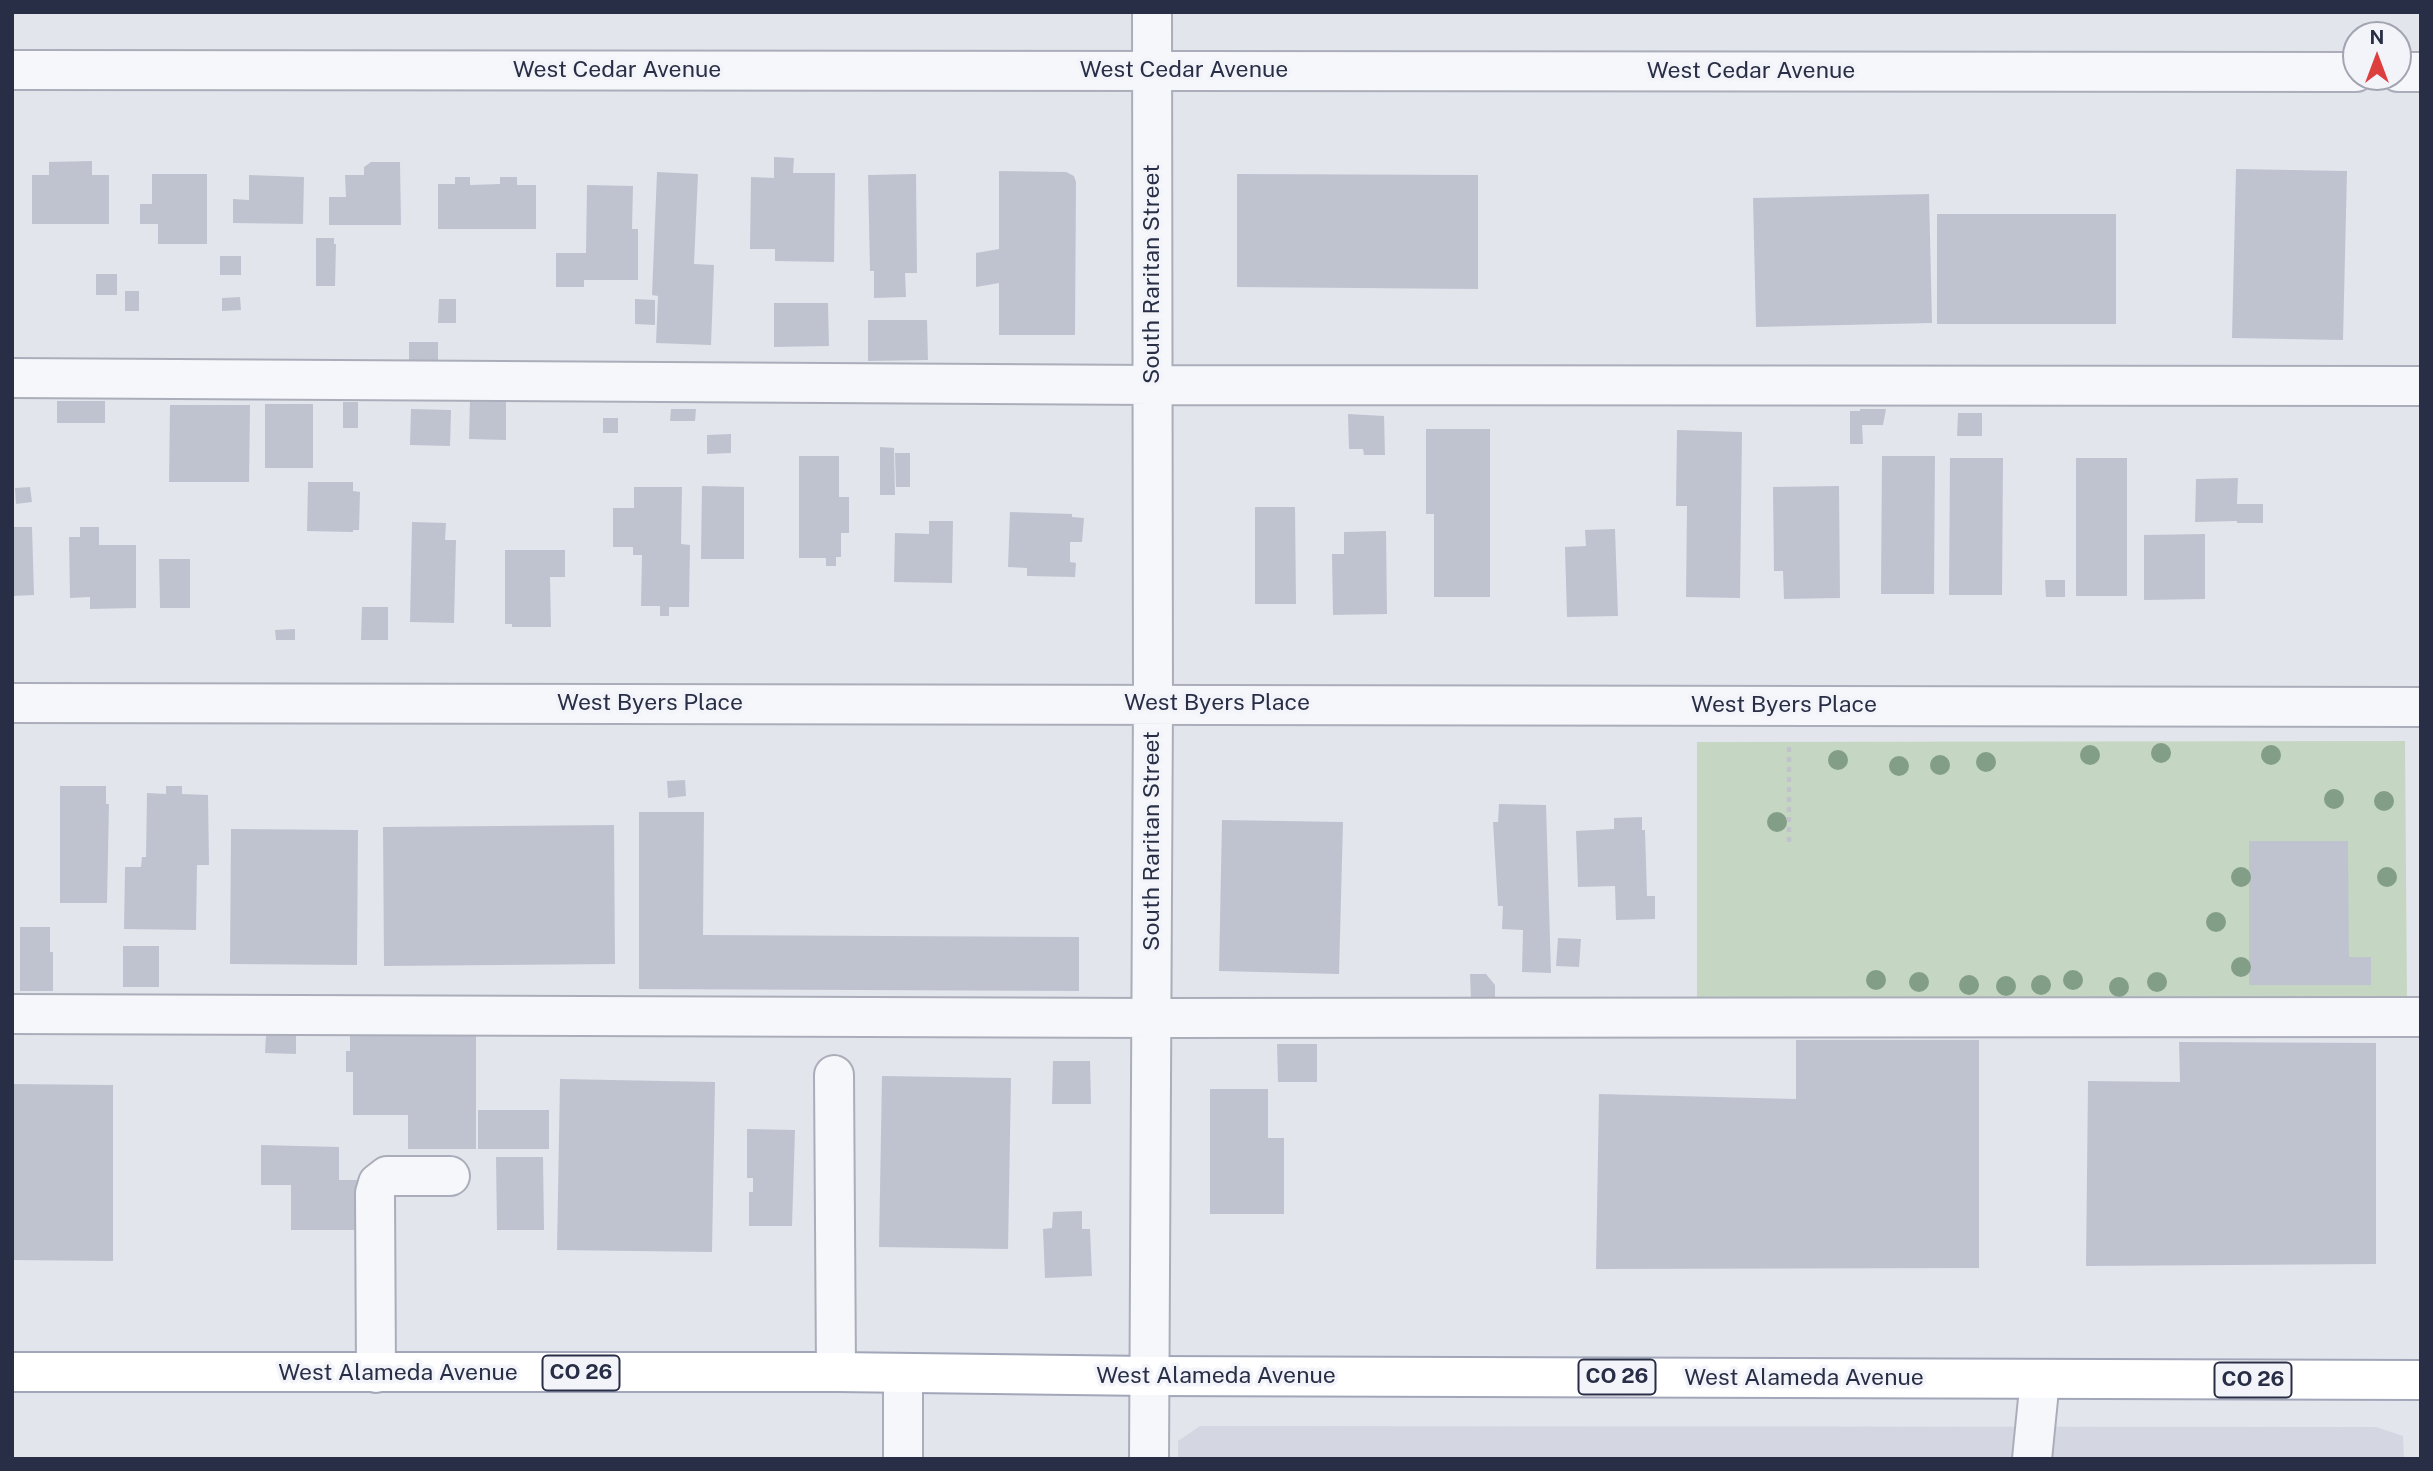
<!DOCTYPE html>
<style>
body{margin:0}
#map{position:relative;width:2433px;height:1471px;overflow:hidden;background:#e3e5ec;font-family:"Public Sans",sans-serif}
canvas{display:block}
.frame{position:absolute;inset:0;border:14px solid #282e46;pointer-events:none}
.north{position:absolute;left:2342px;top:21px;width:70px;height:70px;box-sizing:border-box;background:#f3f4f9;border:2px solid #a2a5b1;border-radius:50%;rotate:0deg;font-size:19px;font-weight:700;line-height:28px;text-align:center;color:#282e46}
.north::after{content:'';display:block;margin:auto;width:24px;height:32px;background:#dc3f3d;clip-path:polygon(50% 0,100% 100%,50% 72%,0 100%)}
</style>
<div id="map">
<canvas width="2433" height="1471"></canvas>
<div class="frame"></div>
<div class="north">N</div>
</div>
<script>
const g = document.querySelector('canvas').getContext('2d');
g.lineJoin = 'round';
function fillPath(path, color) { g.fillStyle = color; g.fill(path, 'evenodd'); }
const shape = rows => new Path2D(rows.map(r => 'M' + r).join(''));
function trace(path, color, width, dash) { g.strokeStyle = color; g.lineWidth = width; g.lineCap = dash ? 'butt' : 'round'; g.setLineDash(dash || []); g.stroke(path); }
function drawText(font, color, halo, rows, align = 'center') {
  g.font = font + ' "Public Sans",sans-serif'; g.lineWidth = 7; g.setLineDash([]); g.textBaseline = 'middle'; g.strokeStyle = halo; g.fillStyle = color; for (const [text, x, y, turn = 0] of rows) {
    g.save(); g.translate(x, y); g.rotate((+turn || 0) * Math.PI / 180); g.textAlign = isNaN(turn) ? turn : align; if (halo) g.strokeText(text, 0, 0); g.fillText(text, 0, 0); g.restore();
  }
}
fillPath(shape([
 [1200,1426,2376,1427,2403,1436,2404,1459,1178,1459,1178,1441]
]), '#d4d7e1');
fillPath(shape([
 [2405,741,2407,1002,1697,1001,1697,742]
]), '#c5d7c3');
fillPath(shape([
 [774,157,794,158,793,173,835,173,834,262,775,261,775,249,750,249,751,177,774,178],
 [92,161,92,175,109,175,109,224,32,224,32,175,49,175,49,162],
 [371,162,400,162,401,225,329,225,329,197,346,197,345,175,364,175,364,167],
 [2236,169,2347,171,2343,340,2232,338],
 [999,171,1066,172,1074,176,1076,182,1075,335,999,335,999,283,976,287,976,253,999,249],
 [657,172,698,174,694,264,714,265,711,345,656,343,658,296,652,295],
 [152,174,207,174,207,244,158,244,158,224,140,224,140,204,152,204],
 [916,174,917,273,905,273,906,297,874,298,874,271,870,271,868,175],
 [1237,174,1478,175,1478,289,1237,287],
 [249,175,304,177,303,224,233,223,233,199,249,200],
 [455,177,470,177,470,185,500,184,500,177,517,177,517,185,536,185,536,229,438,229,438,184,455,184],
 [587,185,633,186,632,229,638,229,638,280,584,280,584,287,556,287,556,253,586,253],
 [1929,194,1932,323,1756,327,1753,198],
 [1937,214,2116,214,2116,324,1937,324],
 [316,238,334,238,334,244,336,244,335,286,316,286],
 [220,256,241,256,241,275,220,275],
 [96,274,117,274,117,295,96,295],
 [125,291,139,291,139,311,125,311],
 [240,297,241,310,222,311,222,298],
 [439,299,456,299,456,323,438,323],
 [635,299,655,300,655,325,635,324],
 [774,303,828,303,829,346,774,347],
 [868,320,927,320,928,360,868,361],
 [409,342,438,342,438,364,409,365],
 [57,401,105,401,105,423,57,423],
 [470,401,506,402,506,440,469,439],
 [343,402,358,402,358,428,343,428],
 [265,404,313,404,313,468,265,468],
 [170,405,250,405,249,482,169,482],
 [411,409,451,410,450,446,410,445],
 [671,409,696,409,695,421,670,421],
 [1860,409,1886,409,1883,425,1862,425,1863,444,1850,444,1850,411,1860,411],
 [1958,413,1982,413,1982,436,1957,436],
 [1348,414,1384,416,1385,455,1364,455,1363,449,1349,449],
 [603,418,618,418,618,433,603,433],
 [1426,429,1490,429,1490,597,1434,597,1434,514,1426,514],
 [1677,430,1742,432,1740,598,1686,597,1687,506,1676,506],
 [731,434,731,453,707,454,707,435],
 [880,447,894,448,895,495,880,495],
 [895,453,910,453,910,487,896,487],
 [799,456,839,456,839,497,849,497,849,533,841,533,841,557,836,557,836,566,826,566,826,558,799,558],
 [1882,456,1935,456,1934,594,1881,594],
 [1950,458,2003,458,2002,595,1949,595],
 [2076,458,2127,458,2127,596,2076,596],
 [2238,478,2237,504,2263,504,2263,523,2237,523,2237,521,2195,522,2196,479],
 [308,482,353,482,353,491,360,492,359,530,353,530,353,532,307,531],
 [702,486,744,487,744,559,701,559],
 [1839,486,1840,598,1784,599,1783,571,1774,571,1773,487],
 [30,487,32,502,16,504,15,488],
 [634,487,682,487,681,544,690,545,689,607,669,607,669,616,660,616,660,606,641,606,642,555,633,555,633,547,613,547,613,508,634,508],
 [1255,507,1295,507,1296,604,1255,604],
 [1010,512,1072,514,1072,517,1084,518,1082,542,1070,542,1070,562,1076,563,1075,577,1027,576,1027,568,1008,567],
 [929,521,953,521,952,583,894,582,895,533,929,534],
 [412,522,446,523,445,540,456,540,454,623,410,622],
 [12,527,32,527,34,595,12,596],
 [80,527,99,527,99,545,136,545,136,608,90,609,90,597,70,598,69,537,80,537],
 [1615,529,1618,616,1567,617,1565,547,1586,546,1585,530],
 [1386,531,1387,614,1333,615,1332,554,1344,554,1344,532],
 [2205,534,2205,599,2144,600,2144,535],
 [505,550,565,550,565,577,550,577,551,627,512,627,512,624,505,624],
 [159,559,190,559,190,608,160,608],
 [2045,580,2065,580,2065,597,2046,597],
 [362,607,388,607,388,640,361,640],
 [295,629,295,640,276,640,275,630],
 [685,780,686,796,668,798,667,781],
 [60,786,106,786,106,804,109,804,107,903,60,903],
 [166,786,182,786,182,794,208,795,209,865,197,865,196,930,124,929,125,867,141,867,142,857,146,857,147,793,166,794],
 [1499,804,1546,805,1551,973,1522,972,1523,930,1502,929,1503,906,1498,906,1493,822,1498,822],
 [639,812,704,812,703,935,1079,937,1079,991,639,989],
 [1642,817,1642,830,1645,830,1647,896,1655,896,1655,919,1616,920,1615,886,1578,887,1576,831,1614,829,1614,818],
 [1222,820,1343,822,1339,974,1219,971],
 [614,825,615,964,384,966,383,827],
 [231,829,358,830,357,965,230,964],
 [2249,841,2348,841,2349,957,2371,957,2371,985,2249,985],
 [20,927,50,927,50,952,53,952,53,991,20,991],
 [1558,938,1581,939,1579,967,1556,966],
 [123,946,159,946,159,987,123,987],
 [1470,974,1486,974,1495,985,1495,999,1471,1000],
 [350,1033,476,1033,476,1149,408,1149,408,1115,353,1115,353,1072,346,1072,346,1051,350,1051],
 [266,1035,296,1036,296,1054,265,1053],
 [1796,1040,1979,1040,1979,1268,1596,1269,1599,1094,1796,1099],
 [2179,1042,2376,1043,2376,1264,2086,1266,2088,1081,2180,1082],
 [1277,1044,1317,1044,1317,1082,1278,1082],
 [1053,1061,1090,1061,1091,1104,1052,1104],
 [882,1076,1011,1078,1008,1249,879,1247],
 [560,1079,715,1082,712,1252,557,1250],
 [12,1084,113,1085,113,1261,12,1260],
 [1210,1089,1268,1089,1268,1138,1284,1138,1284,1214,1210,1214],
 [478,1110,549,1110,549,1149,478,1149],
 [747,1129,795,1130,792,1226,749,1226,749,1192,753,1192,753,1178,747,1178],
 [261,1145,339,1147,339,1180,369,1180,369,1230,291,1230,291,1185,261,1185],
 [496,1157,543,1157,544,1230,497,1230],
 [1082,1211,1082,1229,1090,1229,1092,1276,1045,1278,1043,1229,1052,1228,1053,1212]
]), '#bfc3d0');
const minor = shape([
 [12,70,2356,72],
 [2398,72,2421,72],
 [12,378,1152,385,2421,386],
 [12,703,2421,707],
 [12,1014,1151,1018,2421,1017],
 [834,1075,836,1372],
 [376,1373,375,1193,378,1183,387,1176,450,1176],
 [903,1373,903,1459],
 [1149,1459,1153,703,1152,12],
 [2032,1459,2040,1379]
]);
const major = shape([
 [12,1372,836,1372,1149,1376,2421,1380]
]);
trace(minor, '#abaeba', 42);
trace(major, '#a1a6b9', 42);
trace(shape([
 [1789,747,1789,843]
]), '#c0c3cb', 4.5, [5, 5]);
trace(minor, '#f6f7fa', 38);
trace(major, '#fff', 38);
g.fillStyle = '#839e87';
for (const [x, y] of [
 [2161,753],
 [2090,755],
 [2271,755],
 [1838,760],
 [1986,762],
 [1940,765],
 [1899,766],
 [2334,799],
 [2384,801],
 [1777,822],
 [2241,877],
 [2387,877],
 [2216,922],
 [2241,967],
 [1876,980],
 [2073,980],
 [1919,982],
 [2157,982],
 [1969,985],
 [2041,985],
 [2006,986],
 [2119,987]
]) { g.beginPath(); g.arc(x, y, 10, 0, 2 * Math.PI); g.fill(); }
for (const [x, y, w] of [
 [581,1373,77],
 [1617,1377,77],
 [2253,1380,77]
]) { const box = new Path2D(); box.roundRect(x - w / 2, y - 17.5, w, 35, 5); g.fillStyle = '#f3f4f9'; g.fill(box); trace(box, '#282e46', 2); }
drawText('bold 21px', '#282e46', null, [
 ["CO 26",581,1373],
 ["CO 26",1617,1377],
 ["CO 26",2253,1380]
]);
drawText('23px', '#282e46', '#f3f4f9', [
 ["West Cedar Avenue",617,70],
 ["West Cedar Avenue",1184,70],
 ["West Cedar Avenue",1751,71],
 ["South Raritan Street",1152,274,-90],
 ["West Byers Place",650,703],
 ["West Byers Place",1217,703],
 ["West Byers Place",1784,705],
 ["South Raritan Street",1152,841,-90],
 ["West Alameda Avenue",398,1373],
 ["West Alameda Avenue",1216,1376],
 ["West Alameda Avenue",1804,1378]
]);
</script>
